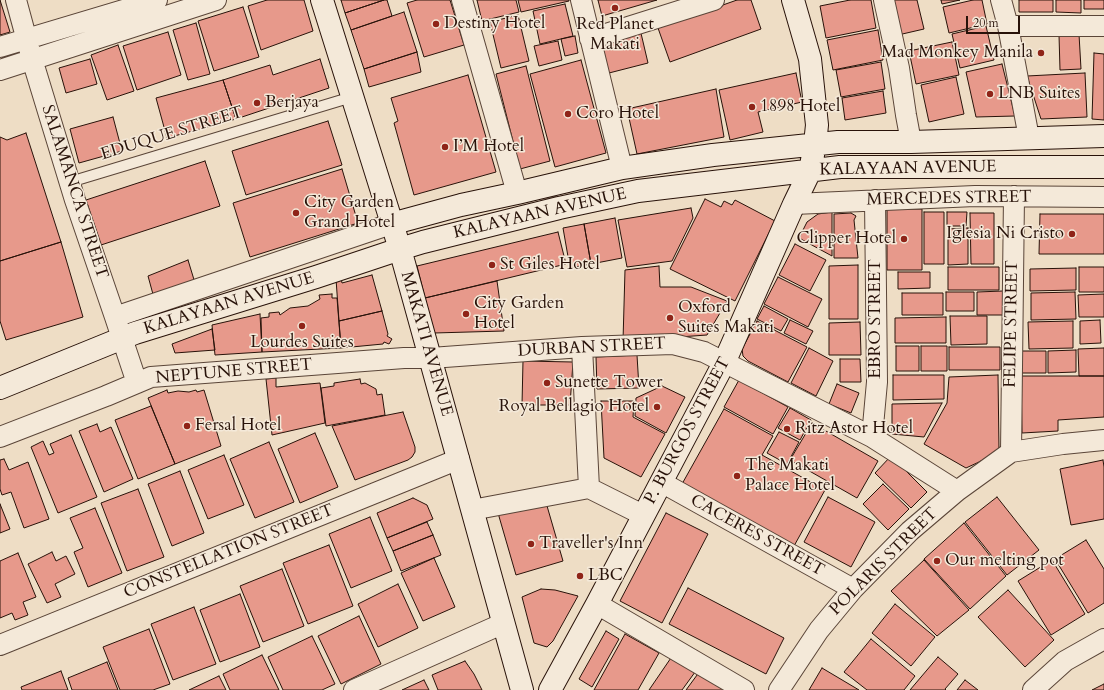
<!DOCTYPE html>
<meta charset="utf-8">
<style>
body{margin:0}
#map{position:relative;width:1104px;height:690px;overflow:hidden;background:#eeddc5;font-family:Cardo,serif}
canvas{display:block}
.scale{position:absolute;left:966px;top:16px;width:54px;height:18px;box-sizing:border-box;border:2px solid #281209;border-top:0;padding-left:5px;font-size:12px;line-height:14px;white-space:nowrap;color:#281209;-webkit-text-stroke:3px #f4e9d9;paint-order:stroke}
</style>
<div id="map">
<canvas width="1104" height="690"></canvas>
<div class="scale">20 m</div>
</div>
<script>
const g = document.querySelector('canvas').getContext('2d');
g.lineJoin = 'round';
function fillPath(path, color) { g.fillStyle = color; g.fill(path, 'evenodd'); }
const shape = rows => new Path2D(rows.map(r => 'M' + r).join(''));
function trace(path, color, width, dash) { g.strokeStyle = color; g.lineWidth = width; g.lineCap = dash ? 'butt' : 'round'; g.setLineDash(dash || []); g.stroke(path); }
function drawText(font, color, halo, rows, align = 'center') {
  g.font = font + ' Cardo,serif'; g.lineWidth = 3; g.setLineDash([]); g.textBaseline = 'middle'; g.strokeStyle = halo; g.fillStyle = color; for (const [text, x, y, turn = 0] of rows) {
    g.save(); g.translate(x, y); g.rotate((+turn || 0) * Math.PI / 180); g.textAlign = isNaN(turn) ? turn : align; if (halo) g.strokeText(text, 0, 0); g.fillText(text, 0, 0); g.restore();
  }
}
const building = shape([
 [0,0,10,32,0,35,0,0],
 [267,0,304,0,313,31,261,50,248,6,267,0],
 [341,0,384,0,345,13,341,0],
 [384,0,387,0,392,16,351,30,345,13,384,0],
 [417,0,450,0,464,45,424,57,407,3,417,0],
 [477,0,516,0,519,12,482,21,477,0],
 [518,0,569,0,569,1,521,12,518,0],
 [598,0,657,0,602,16,598,0],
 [737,0,751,0,761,29,670,62,658,28,737,0],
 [850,0,871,0,876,28,826,38,820,6,850,0],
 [890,0,917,0,924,29,898,35,890,0],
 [941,0,960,0,942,4,941,0],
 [973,0,982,0,987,24,949,33,943,7,973,0],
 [1019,0,1053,0,1053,12,1019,12,1019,0],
 [1056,0,1081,0,1081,13,1056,12,1056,0],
 [1084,0,1104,0,1104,9,1084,9,1084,0],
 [565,4,573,36,540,44,533,11,565,4],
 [243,7,259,57,214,71,198,21,243,7],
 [404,12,417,52,364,69,351,30,404,12],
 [518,15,529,61,501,68,490,22,518,15],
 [196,23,210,74,188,80,173,30,196,23],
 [986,26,994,60,960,68,952,34,986,26],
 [640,29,648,63,609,73,600,39,640,29],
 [878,30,883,60,833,70,827,40,878,30],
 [168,32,181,75,137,90,123,46,168,32],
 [1079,34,1081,69,1060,70,1059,35,1079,34],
 [575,36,578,53,565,56,561,39,575,36],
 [558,41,562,60,539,66,534,46,558,41],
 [952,42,959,75,916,84,909,51,952,42],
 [118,45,134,91,107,100,91,55,118,45],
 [417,52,421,72,369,87,364,69,417,52],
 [1094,53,1104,54,1104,120,1092,119,1094,53],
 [90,59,97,84,66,93,59,68,90,59],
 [320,59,329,88,236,119,223,80,270,65,273,75,320,59],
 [581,60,606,153,555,167,530,74,581,60],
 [881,62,885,89,841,97,836,70,881,62],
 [1002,64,1015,116,976,117,966,72,1002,64],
 [526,66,550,161,520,169,496,74,526,66],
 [796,73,802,102,758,112,763,132,730,140,719,90,796,73],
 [1085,73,1087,117,1041,119,1027,76,1085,73],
 [468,75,496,172,414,195,394,123,398,121,391,98,468,75],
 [956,77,964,114,929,122,921,85,956,77],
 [223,80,236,119,167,138,156,98,223,80],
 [716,89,724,137,637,154,627,109,716,89],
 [883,91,886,113,845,120,842,98,883,91],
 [113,117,122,151,79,163,70,129,113,117],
 [328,121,342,165,246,195,232,151,328,121],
 [26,133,61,242,0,261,0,137,7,140,26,133],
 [205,161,220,206,101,245,86,200,205,161],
 [342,169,358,223,250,257,233,203,342,169],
 [705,199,721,207,724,201,732,205,735,200,775,221,735,301,670,269,705,199],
 [691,208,693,218,672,261,627,267,618,220,691,208],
 [887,209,922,209,922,270,887,270,887,209],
 [832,212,832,256,799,238,807,222,818,214,832,212],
 [924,212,944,212,944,264,924,264,924,212],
 [947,212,967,212,966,226,947,226,947,212],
 [851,213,856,216,854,220,858,258,834,258,834,214,851,213],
 [970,213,994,213,994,264,971,264,970,213],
 [1040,214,1104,214,1104,254,1039,254,1040,214],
 [615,218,622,258,591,264,584,224,615,218],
 [584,224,591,264,570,268,563,228,584,224],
 [968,228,968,264,948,265,948,229,968,228],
 [558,232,566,264,425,298,417,266,558,232],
 [61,242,83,317,6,340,0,321,0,261,61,242],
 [795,244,826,260,810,291,779,275,795,244],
 [188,260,195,283,154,298,148,276,188,260],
 [858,265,858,319,829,319,829,266,858,265],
 [659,266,660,287,691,287,727,301,707,335,623,341,625,270,659,266],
 [948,267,999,267,999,290,948,290,948,267],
 [1079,267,1104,267,1104,292,1079,292,1079,267],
 [1076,268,1076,290,1030,291,1030,269,1076,268],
 [898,272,930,272,930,288,898,289,898,272],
 [372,275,382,311,339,321,336,279,341,278,342,283,372,275],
 [778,277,822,299,808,327,764,304,778,277],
 [497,281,504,331,434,333,425,298,497,281],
 [1003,291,1003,315,977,315,977,292,1003,291],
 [946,292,974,292,974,311,946,311,946,292],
 [1075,292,1076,319,1031,320,1031,293,1075,292],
 [902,293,943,293,943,315,902,315,902,293],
 [332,294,332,298,337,298,341,348,262,352,261,318,269,317,269,313,279,312,280,315,290,308,308,306,320,299,319,295,332,294],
 [1104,294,1104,317,1079,317,1078,295,1104,294],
 [764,306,788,319,781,331,757,319,764,306],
 [382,311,388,334,387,336,392,339,389,344,384,342,383,344,341,348,339,321,382,311],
 [260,314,262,352,215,355,212,325,260,314],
 [950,316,987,316,987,344,951,345,950,316],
 [946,317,946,343,895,343,895,318,946,317],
 [790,320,813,331,806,344,784,333,790,320],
 [1100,320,1101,343,1080,344,1080,321,1100,320],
 [757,321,807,347,788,382,748,361,743,356,742,349,757,321],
 [1073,321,1073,348,1029,349,1028,322,1073,321],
 [860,322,861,355,829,355,829,323,860,322],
 [212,329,215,350,175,353,172,344,212,329],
 [896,346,919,346,919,371,896,371,896,346],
 [921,346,947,346,947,371,921,371,921,346],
 [949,347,1000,347,1000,370,949,370,949,347],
 [809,348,833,361,816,396,791,383,809,348],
 [1104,348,1104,376,1079,376,1078,349,1104,348],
 [1076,350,1076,372,1048,373,1048,351,1076,350],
 [1020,351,1046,351,1046,373,1021,373,1020,351],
 [637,355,639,388,597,389,596,357,637,355],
 [840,359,860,359,861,382,840,382,840,359],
 [523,361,573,362,570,405,522,405,523,361],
 [893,375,944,375,944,399,893,400,893,375],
 [998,375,999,450,979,462,966,468,924,444,947,403,949,377,998,375],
 [1021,376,1104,376,1104,417,1058,420,1058,431,1022,433,1021,376],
 [276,378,276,387,320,383,325,423,272,435,266,379,276,378],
 [360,379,361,384,365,383,376,389,377,395,382,394,385,415,326,426,321,388,334,386,334,383,360,379],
 [739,380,788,407,773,434,724,407,739,380],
 [837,384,859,393,851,413,829,404,837,384],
 [662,386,685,397,666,433,635,416,636,398,662,386],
 [167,390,168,393,178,391,189,392,196,390,197,392,204,390,221,446,175,464,148,398,167,390],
 [601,401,634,401,633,417,665,434,641,477,604,458,601,401],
 [942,403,924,437,892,434,892,404,942,403],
 [151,406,175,464,138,479,115,420,151,406],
 [790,408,811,420,800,440,778,428,790,408],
 [724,409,773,436,762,455,825,490,794,546,682,484,724,409],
 [403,412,415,447,415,452,412,457,408,460,355,480,332,426,403,412],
 [812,423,878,461,857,498,790,460,812,423],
 [97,424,100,432,111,427,133,479,104,492,79,431,97,424],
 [779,432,799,442,787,464,767,453,779,432],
 [315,433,338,487,300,503,278,449,315,433],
 [71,435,97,497,58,513,31,447,43,441,49,455,54,453,50,444,71,435],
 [269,442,294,502,255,518,230,459,269,442],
 [224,455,244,505,208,519,188,470,224,455],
 [891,456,927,492,911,508,875,473,891,456],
 [4,459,9,470,28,462,49,519,24,528,11,492,2,495,0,489,0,460,4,459],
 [1103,460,1104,467,1104,519,1071,525,1060,469,1103,460],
 [180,471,204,533,172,546,148,484,180,471],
 [883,484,909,509,888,530,863,504,883,484],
 [138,489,164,557,127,571,101,503,138,489],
 [828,497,875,522,851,567,804,542,828,497],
 [997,497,1039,550,1007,575,965,522,997,497],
 [413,498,427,505,433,519,387,538,377,513,413,498],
 [545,499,563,561,516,575,498,513,545,499],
 [0,504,10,529,0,533,0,504],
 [95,508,122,573,88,587,74,552,83,548,70,518,95,508],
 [666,513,708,534,662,623,620,601,666,513],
 [370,517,392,571,351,588,329,534,370,517],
 [427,522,433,535,393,551,387,538,427,522],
 [964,523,1006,576,970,609,924,559,964,523],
 [433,535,441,555,401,571,393,551,433,535],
 [1086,540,1104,569,1104,603,1088,613,1055,559,1086,540],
 [329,545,353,606,308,624,283,563,329,545],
 [52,552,56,561,66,556,75,574,55,584,61,597,47,603,28,564,52,552],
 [18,553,36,597,23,602,28,615,15,620,12,613,0,618,0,561,18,553],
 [434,558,455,607,423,621,401,573,434,558],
 [924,560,969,610,937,636,891,591,924,560],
 [1052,560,1085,614,1051,635,1018,581,1052,560],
 [282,569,304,626,263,642,240,586,282,569],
 [398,584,418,628,378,647,358,604,398,584],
 [688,588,784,638,766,674,669,624,688,588],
 [541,589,555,590,578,596,553,641,547,647,534,643,522,597,541,589],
 [1008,590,1054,640,1025,667,978,617,1008,590],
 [240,594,260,647,220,662,200,610,240,594],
 [895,604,935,637,911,666,872,633,895,604],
 [194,607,216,664,173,680,151,624,194,607],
 [359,616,381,664,341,684,318,636,359,616],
 [149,629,170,684,153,690,120,690,103,647,149,629],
 [606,631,619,639,592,687,579,679,606,631],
 [625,634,659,653,638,690,594,690,625,634],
 [312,636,335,684,322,690,283,690,268,657,312,636],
 [871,639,915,676,904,690,867,690,844,672,871,639],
 [675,652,698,668,682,690,649,690,675,652],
 [262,655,279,690,230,690,223,674,262,655],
 [938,657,958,674,945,689,946,690,910,690,938,657],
 [465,661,474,674,482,690,438,690,432,675,465,661],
 [107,662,118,690,72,690,68,678,107,662],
 [703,667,735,690,686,690,703,667],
 [822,668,859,690,809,690,822,668],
 [61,671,68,690,22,690,21,687,61,671],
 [219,676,226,690,189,690,219,676],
 [424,680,429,690,402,690,424,680],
 [965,680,978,690,957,690,965,680],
 [1104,684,1104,690,1092,690,1104,684]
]);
fillPath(building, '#e7998b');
trace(building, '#281209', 1);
const lane = shape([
 [70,182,352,97]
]);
const street = shape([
 [16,0,32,59,75,200,115,317,137,383],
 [462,0,517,193],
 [581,0,622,168],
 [884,0,899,68,906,115,911,142],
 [1001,0,1008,26,1029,138],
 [1008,26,1104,26],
 [590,39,714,0],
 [0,47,157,0],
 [0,70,216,0],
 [794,204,975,196,1104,197],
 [115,317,391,224],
 [582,347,589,488],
 [0,437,106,396,151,377,404,358,431,358,582,347,673,344,704,352,872,437,957,491],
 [872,437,877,382,875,200],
 [1011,452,1014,196],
 [661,482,853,589],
 [472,510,589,488,643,515],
 [597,604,744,690],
 [0,645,459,459],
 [354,690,504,623],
 [779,690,819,630,853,589,910,531,957,491,1011,452,1063,444,1104,440],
 [1033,690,1065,661,1104,639]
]);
const secondary = shape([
 [322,0,400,249,522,690],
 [391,224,461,205,517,193,622,168,713,155,838,142,911,142,1104,136],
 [0,388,135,333,316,277,400,249,423,242,559,208,638,191,840,167,1104,167],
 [550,690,597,604,724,363,794,204,810,171,815,144,817,125,810,59,793,0]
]);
trace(lane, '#5a4538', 12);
trace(street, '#5a4538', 22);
trace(secondary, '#281209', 24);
trace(lane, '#f4e9d9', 10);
trace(street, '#f4e9d9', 20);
trace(secondary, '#f4e9d9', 22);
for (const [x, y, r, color] of [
 [615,8,4,"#8f2418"],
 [436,24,4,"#8f2418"],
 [1041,53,4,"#8f2418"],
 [990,94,4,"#8f2418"],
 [257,103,4,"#8f2418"],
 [752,107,4,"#8f2418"],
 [568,114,4,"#8f2418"],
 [445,147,4,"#8f2418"],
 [296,213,4,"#8f2418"],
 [1072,234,4,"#8f2418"],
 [904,239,4,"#8f2418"],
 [492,265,4,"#8f2418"],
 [466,314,4,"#8f2418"],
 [670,318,4,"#8f2418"],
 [302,326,4,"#8f2418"],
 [547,383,4,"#8f2418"],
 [657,407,4,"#8f2418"],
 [187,426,4,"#8f2418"],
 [787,429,4,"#8f2418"],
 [737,476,4,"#8f2418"],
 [531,544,4,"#8f2418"],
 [937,561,4,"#8f2418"],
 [580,576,4,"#8f2418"]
]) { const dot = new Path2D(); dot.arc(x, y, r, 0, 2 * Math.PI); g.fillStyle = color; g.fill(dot); trace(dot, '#f4e9d9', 1.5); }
drawText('17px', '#281209', '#f4e9d9', [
 ["Destiny Hotel",444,24],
 ["Red Planet",615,25,"center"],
 ["Makati",615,45,"center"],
 ["Mad Monkey Manila",1033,53,"right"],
 ["LNB Suites",998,94],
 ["Berjaya",265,103],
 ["1898 Hotel",760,107],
 ["Coro Hotel",576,114],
 ["I’M Hotel",453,147],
 ["City Garden",304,203],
 ["Grand Hotel",304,223],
 ["Iglesia Ni Cristo",1064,234,"right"],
 ["Clipper Hotel",896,239,"right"],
 ["St Giles Hotel",500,265],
 ["City Garden",474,304],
 ["Hotel",474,324],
 ["Oxford",678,308],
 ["Suites Makati",678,328],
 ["Lourdes Suites",302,343,"center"],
 ["Sunette Tower",555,383],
 ["Royal Bellagio Hotel",649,407,"right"],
 ["Fersal Hotel",195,426],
 ["Ritz Astor Hotel",795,429],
 ["The Makati",745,466],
 ["Palace Hotel",745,486],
 ["Traveller's Inn",539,544],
 ["Our melting pot",945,561],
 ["LBC",588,576]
], 'left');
drawText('17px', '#281209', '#f4e9d9', [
 ["EDUQUE STREET",172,134,-17],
 ["KALAYAAN AVENUE",908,169,-1],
 ["SALAMANCA STREET",74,192,72],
 ["MERCEDES STREET",949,199,-1],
 ["KALAYAAN AVENUE",540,214,-13],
 ["KALAYAAN AVENUE",229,304,-17],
 ["EBRO STREET",876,319,-90],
 ["FELIPE STREET",1012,324,-89],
 ["MAKATI AVENUE",426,344,74],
 ["DURBAN STREET",592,348,-3],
 ["NEPTUNE STREET",234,372,-5],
 ["P. BURGOS STREET",688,431,-62],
 ["CACERES STREET",757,536,29],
 ["CONSTELLATION STREET",229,552,-22],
 ["POLARIS STREET",884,562,-45]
]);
</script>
